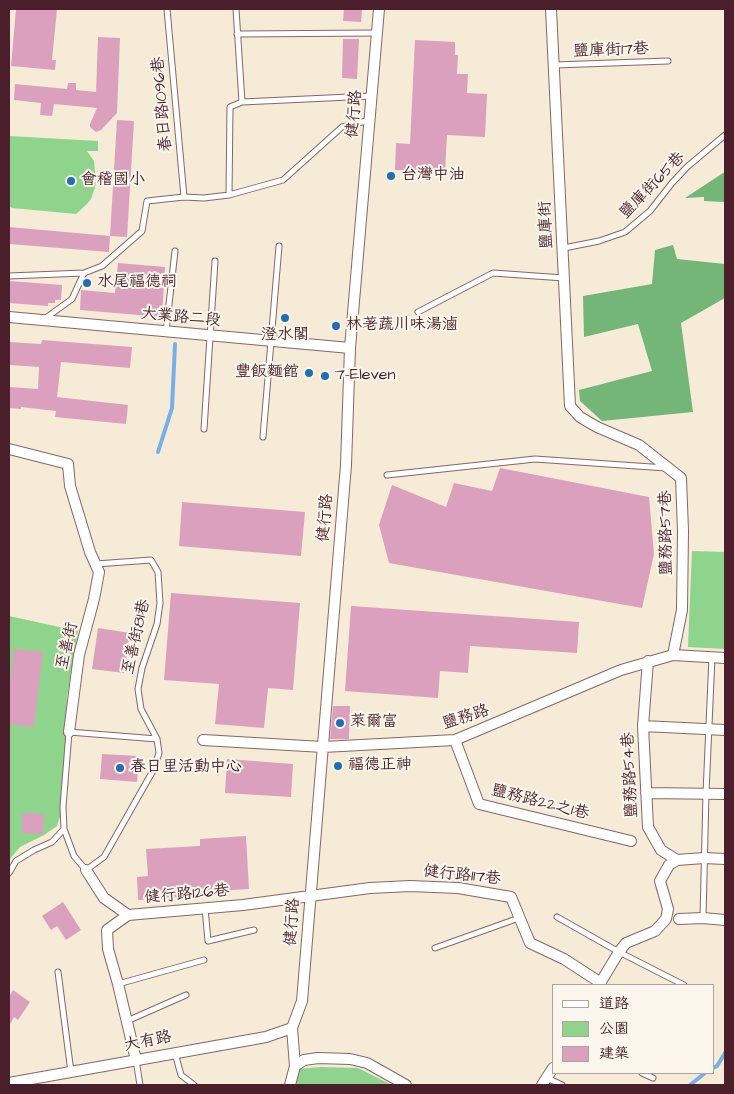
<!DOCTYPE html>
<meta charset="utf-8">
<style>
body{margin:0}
#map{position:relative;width:734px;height:1094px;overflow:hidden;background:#f6ebd6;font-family:"Architects Daughter","LXGW WenKai TC",sans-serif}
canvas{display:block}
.frame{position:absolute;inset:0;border:10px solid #4a1f2b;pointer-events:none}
.legend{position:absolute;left:552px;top:984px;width:162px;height:90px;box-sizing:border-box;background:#fbf7ec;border:1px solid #b4a19f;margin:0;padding:6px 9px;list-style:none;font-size:15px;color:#4a1f2b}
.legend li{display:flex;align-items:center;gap:10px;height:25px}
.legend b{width:25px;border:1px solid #b4a19f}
</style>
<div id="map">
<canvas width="734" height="1094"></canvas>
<div class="frame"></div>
<ul class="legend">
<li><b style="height:6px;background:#fff"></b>道路</li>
<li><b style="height:14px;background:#8fd48d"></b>公園</li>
<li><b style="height:14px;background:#dca0bf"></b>建築</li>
</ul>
</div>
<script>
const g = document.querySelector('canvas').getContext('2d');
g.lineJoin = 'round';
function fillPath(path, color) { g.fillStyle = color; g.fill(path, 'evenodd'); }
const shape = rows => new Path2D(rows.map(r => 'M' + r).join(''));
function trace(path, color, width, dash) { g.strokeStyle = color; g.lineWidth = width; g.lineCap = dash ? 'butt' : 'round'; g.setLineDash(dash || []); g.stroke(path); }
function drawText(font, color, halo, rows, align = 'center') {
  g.font = font + ' "Architects Daughter","LXGW WenKai TC",sans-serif'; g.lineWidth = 4; g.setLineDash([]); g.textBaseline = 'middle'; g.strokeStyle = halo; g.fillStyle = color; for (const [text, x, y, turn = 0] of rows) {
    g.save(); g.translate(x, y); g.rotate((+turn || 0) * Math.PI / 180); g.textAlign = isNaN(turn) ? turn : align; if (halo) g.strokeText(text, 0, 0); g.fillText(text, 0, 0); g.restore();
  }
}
fillPath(shape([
 [9,136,98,141,98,151,87,151,94,161,96,184,91,199,87,204,76,214,12,208,9,206],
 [692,551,725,552,725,649,688,647],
 [9,616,78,631,67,697,63,807,57,826,44,835,20,847,9,860],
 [320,1067,358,1068,392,1085,296,1085,299,1069]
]), '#8fd48d');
fillPath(shape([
 [723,173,725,173,725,202,704,201,704,197,685,198],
 [673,245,677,259,725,264,725,298,681,323,693,412,602,421,580,401,579,390,652,371,638,324,584,337,583,296,652,284,655,250]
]), '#73b678');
trace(shape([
 [158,452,172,408,175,344],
 [713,1068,717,1066,725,1053],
 [690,1085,705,1073]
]), '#78afe7', 4);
fillPath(shape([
 [16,9,57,9,52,60,56,60,55,70,11,66],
 [344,9,362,9,361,22,343,21],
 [98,37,120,38,117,113,101,130,96,132,90,127,90,124,97,108,54,104,52,116,40,115,41,103,14,100,15,84,67,89,68,83,76,83,76,90,96,92],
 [343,39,359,39,357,79,342,78],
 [415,40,455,42,455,55,458,55,457,74,468,74,467,93,487,94,485,137,447,135,445,172,395,170,396,143,410,144],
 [117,120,134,121,127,237,110,236],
 [9,227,110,236,109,252,9,244],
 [118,263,165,267,162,317,80,310,81,290,115,293],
 [9,281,62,285,61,300,55,300,55,303,48,303,48,306,9,303],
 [42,340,132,347,130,368,61,362,57,397,128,405,126,424,55,417,56,411,21,407,21,409,9,408,9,387,38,389,39,367,9,365,9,342,41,344],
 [500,468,649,497,654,554,642,608,389,563,379,525,392,485,446,507,454,483,492,491],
 [182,502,305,512,301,556,179,546],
 [171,593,300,603,293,690,268,688,264,728,215,724,219,684,164,680],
 [351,606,579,622,577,653,470,646,468,673,440,671,438,698,345,691],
 [98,628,130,633,124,673,92,669],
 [14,649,43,652,34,727,9,724,9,693],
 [333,706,350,706,349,739,330,739],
 [102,754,139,756,137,782,100,779],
 [227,759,293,764,291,797,225,793],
 [22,813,44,814,43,834,22,833],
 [246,836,249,889,196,892,196,896,138,900,137,877,148,876,146,849,200,846,200,839],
 [63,902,81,930,66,940,57,926,51,930,42,916],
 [13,990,30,1002,18,1020,14,1017,9,1026,9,997]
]), '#dca0bf');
const service = shape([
 [167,9,184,197],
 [237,34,377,33],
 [555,65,668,61],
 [242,102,371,96],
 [229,195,230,107,242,102,236,9],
 [564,248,599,241,625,232,650,211,672,183,687,167,725,135],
 [9,276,84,273],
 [418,312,493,273,564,278],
 [43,320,72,299,84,273,102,266,142,231,147,201,184,197,204,198,229,195,283,180,342,127,370,120],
 [166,331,175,251],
 [204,429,215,261],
 [263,437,279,246],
 [387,475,535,459,666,468],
 [64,829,74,856,86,870,104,857,154,769,159,753,157,739,141,709,138,689,142,668,157,624,160,603,158,572,151,560,96,564],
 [9,873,16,861,34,850,52,842,64,829,63,807,69,732,157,739],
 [205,908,208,941,254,930],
 [557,917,619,952,684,985],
 [703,918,706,793,712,657],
 [435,948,519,918],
 [58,972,71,1072],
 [118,984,204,960],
 [127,1021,186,995],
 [175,1053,181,1075,194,1085],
 [136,1060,140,1085],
 [642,1073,653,1078],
 [547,1078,562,1085]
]);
const minor = shape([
 [551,9,570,406,580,417,597,427,639,445,681,478,683,531,682,610,673,655],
 [9,317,350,348],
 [9,449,68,464,70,486,90,552,99,572,94,599,79,655,69,732],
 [643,726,725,730],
 [203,740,323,747,455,740,621,670,673,655,725,658],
 [455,740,479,804,631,841],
 [646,793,725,794],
 [677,860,704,858,725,859],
 [86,870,104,898,128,915,243,905,370,888,410,886,458,888,511,897,530,943,564,959,601,983],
 [128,915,107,930,108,949,118,984,136,1060],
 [679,919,703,918,725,920],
 [599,985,619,952,626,943,655,931,666,919,668,909,660,881,669,865,677,860,661,850,648,827,643,726,648,661],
 [295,1066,292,1028,302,1001,346,465,350,348,379,9],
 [9,1083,266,1037,292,1028],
 [290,1085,295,1066,304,1060,318,1058,350,1059,367,1063,406,1085],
 [542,1085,553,1068]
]);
trace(service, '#866667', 7);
trace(minor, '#866667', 12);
trace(service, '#fff', 5);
trace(minor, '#fff', 10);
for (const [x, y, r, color] of [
 [391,176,5,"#1f6fb2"],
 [71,181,5,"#1f6fb2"],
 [87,283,5,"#1f6fb2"],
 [285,318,5,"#1f6fb2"],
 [336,326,5,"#1f6fb2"],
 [309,373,5,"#1f6fb2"],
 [325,376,5,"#1f6fb2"],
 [340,723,5,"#1f6fb2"],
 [338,766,5,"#1f6fb2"],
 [120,768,5,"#1f6fb2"]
]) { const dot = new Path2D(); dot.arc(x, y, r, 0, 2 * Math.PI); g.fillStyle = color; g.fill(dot); trace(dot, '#fbf7ec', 2); }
drawText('16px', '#4a1f2b', '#fbf7ec', [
 ["鹽庫街17巷",611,51,-2],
 ["春日路1096巷",163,104,-95],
 ["健行路",355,114,-85],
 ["鹽庫街65巷",653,186,-46],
 ["鹽庫街",547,225,-93],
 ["大業路二段",181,318,5],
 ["健行路",326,518,-85],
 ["鹽務路57巷",667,533,-91],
 ["至善街81巷",137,637,-77],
 ["至善街",68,646,-77],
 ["鹽務路",466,718,-18],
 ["鹽務路54巷",631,775,-93],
 ["鹽務路22之1巷",540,803,14],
 ["健行路117巷",462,876,6],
 ["健行路126巷",187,895,-5],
 ["健行路",293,922,-86],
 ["大有路",148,1042,-11]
]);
drawText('16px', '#4a1f2b', '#fbf7ec', [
 ["台灣中油",401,176],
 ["會稽國小",81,181],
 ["水尾福德祠",97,283],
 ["林荖蔬川味湯滷",346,326],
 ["澄水閣",285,336,"center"],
 ["豐飯麵館",299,373,"right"],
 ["7-Eleven",335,376],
 ["萊爾富",350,723],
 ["福德正神",348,766],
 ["春日里活動中心",130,768]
], 'left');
</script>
